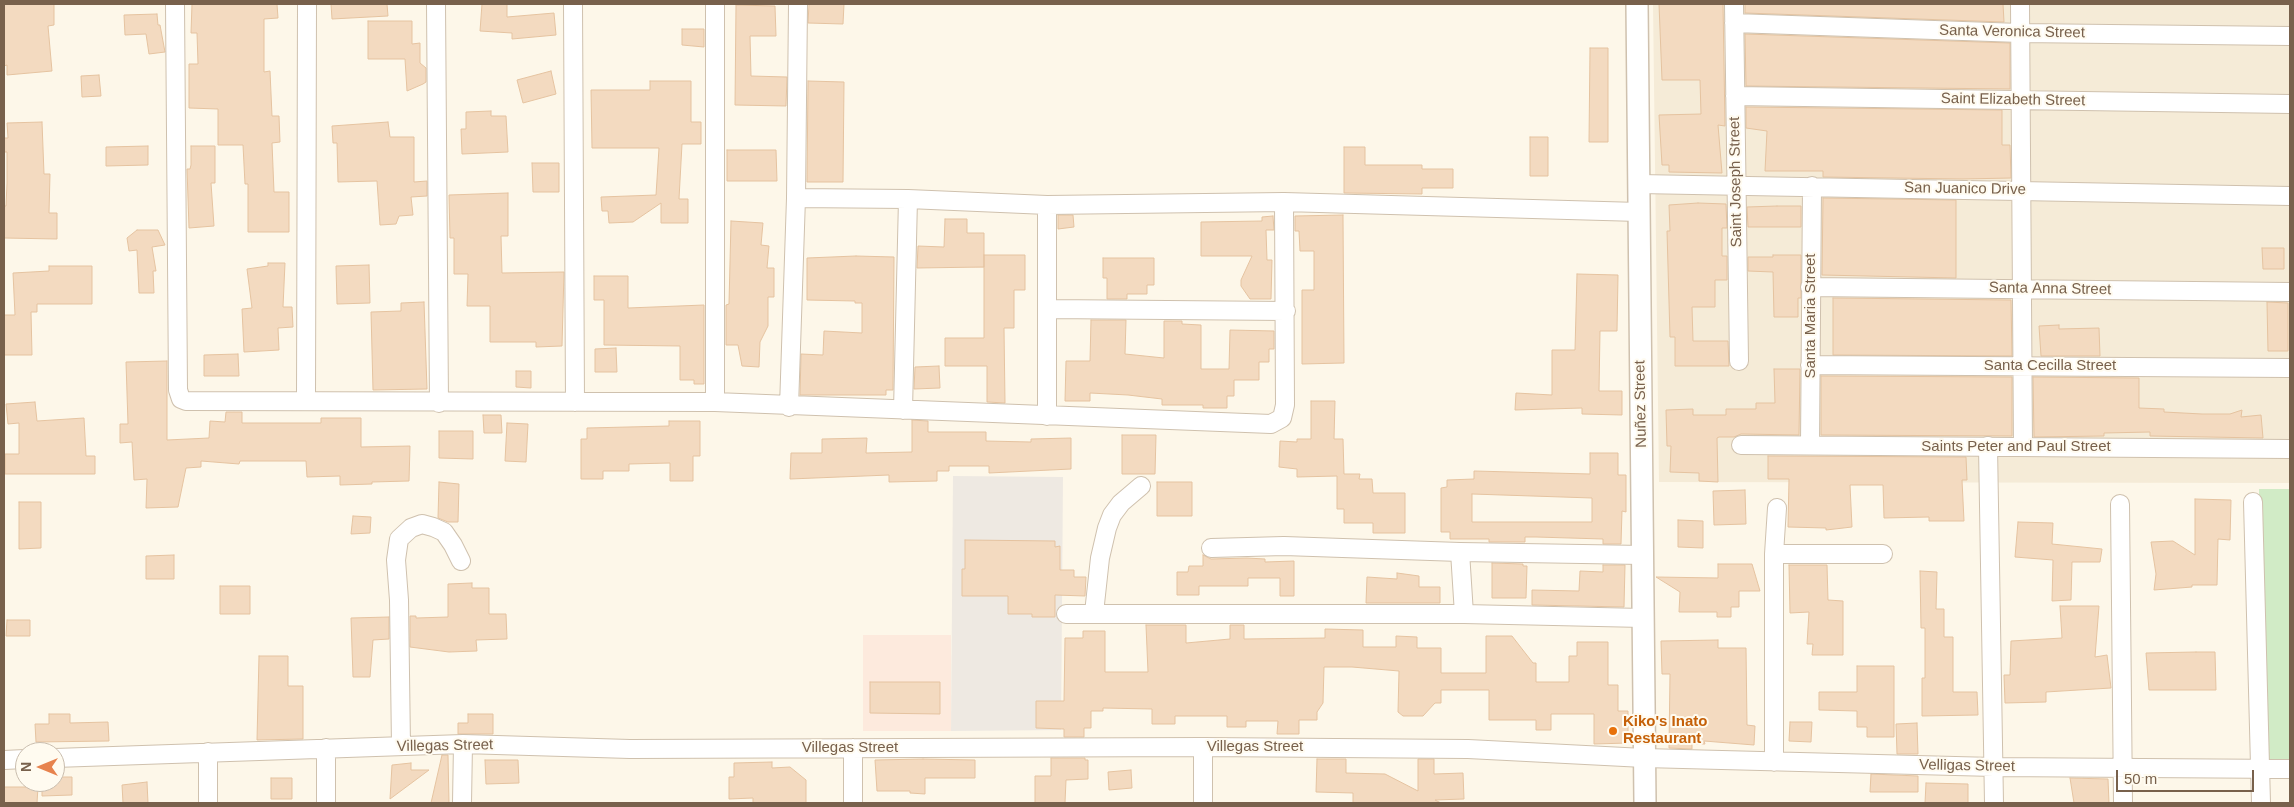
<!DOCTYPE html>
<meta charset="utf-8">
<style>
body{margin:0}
#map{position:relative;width:2294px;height:807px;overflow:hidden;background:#fdf7e9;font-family:Helvetica,sans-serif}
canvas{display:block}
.frame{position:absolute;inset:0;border:5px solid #78614c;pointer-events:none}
.north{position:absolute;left:15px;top:742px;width:50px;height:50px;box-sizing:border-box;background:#fffbf0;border:1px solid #c9bdae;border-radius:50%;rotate:270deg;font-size:14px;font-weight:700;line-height:20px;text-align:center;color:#78614c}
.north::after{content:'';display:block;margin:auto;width:18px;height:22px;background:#e7834e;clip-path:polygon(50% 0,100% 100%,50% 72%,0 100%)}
.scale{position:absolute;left:2116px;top:770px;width:138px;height:22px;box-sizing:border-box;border:2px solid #78614c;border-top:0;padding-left:6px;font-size:15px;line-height:18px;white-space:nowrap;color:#78614c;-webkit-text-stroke:4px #fffbf0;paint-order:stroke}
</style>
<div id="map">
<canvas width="2294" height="807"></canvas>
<div class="frame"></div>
<div class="north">N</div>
<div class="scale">50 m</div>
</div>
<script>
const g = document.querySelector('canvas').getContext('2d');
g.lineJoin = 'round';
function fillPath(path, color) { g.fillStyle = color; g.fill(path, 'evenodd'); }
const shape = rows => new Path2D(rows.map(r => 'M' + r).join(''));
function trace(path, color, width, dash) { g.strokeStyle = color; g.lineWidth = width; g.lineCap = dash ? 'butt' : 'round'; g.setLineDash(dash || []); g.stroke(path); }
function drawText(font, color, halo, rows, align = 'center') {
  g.font = font + ' Helvetica,sans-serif'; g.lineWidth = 4; g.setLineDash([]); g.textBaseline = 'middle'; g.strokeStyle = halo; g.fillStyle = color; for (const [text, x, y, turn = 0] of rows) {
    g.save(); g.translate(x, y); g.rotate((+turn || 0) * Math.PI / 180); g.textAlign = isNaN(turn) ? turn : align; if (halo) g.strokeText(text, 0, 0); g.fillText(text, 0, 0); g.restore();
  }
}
fillPath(shape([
 [1653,4,2290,4,2290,483,1659,482]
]), '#f5ebd7');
fillPath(shape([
 [863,635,951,635,951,731,863,731]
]), '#fdeadd');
fillPath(shape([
 [953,476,1063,477,1061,730,951,731]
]), '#eee9e2');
fillPath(shape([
 [2259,489,2290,489,2290,766,2260,766]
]), '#d1ebc6');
const building = shape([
 [4,4,54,4,54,25,48,26,52,71,7,75,7,65,4,66,4,4],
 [192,4,277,4,278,18,264,19,264,72,270,71,272,116,279,116,280,142,272,143,274,192,289,192,289,232,248,232,248,184,245,184,243,145,218,145,218,109,189,108,189,64,198,64,197,33,191,33,192,4],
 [331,4,387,4,388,16,332,19,331,4],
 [482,4,507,4,507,17,554,13,556,35,512,39,512,33,480,31,482,4],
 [809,4,844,4,843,24,808,23,809,4],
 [1659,4,1723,4,1725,126,1718,125,1722,173,1669,172,1669,165,1662,165,1659,115,1701,114,1700,80,1662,80,1659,4],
 [1745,4,2003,4,2004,22,1745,13,1745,4],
 [736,5,775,6,776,36,750,36,751,76,787,77,786,106,735,105,736,5],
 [157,14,158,25,160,25,165,52,149,54,146,34,125,35,124,15,157,14],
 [368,21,412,21,412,44,420,43,420,63,426,68,426,82,423,84,407,91,405,59,368,59,368,21],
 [682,29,704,29,704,47,682,45,682,29],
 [1745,34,2010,43,2010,89,1746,86,1745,34],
 [1590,48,1608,48,1608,142,1589,142,1590,48],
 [551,71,556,94,523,103,517,80,551,71],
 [99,75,101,96,82,97,81,76,99,75],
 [650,81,691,81,691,122,701,122,701,144,682,144,679,199,688,199,688,223,661,223,661,203,633,222,609,223,608,211,602,211,601,197,656,195,659,148,592,148,591,90,650,90,650,81],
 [808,81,844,82,843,182,807,182,808,81],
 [1746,107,2002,110,2002,145,2010,145,2011,178,1962,179,1823,177,1823,171,1765,171,1767,131,1746,128,1746,107],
 [491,111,491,116,506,116,508,152,462,154,461,129,466,129,466,112,491,111],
 [42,122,44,174,50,174,49,213,57,213,57,239,4,238,4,206,6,206,7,183,7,152,4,152,4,138,8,138,7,123,42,122],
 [388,122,390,137,414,137,414,182,427,181,427,196,411,197,413,215,399,216,396,224,380,225,377,181,338,182,337,143,333,143,332,126,388,122],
 [1530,137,1548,137,1548,176,1530,176,1530,137],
 [148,146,148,165,106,166,106,147,148,146],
 [191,146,215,146,215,183,211,183,214,226,189,228,187,169,190,169,191,165,191,146],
 [1344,147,1365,147,1365,165,1422,165,1422,169,1453,169,1453,188,1422,188,1422,194,1344,193,1344,147],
 [727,150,776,150,777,181,727,181,727,150],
 [532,163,559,163,559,192,533,192,532,163],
 [508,193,508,236,501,236,502,273,564,272,562,346,536,347,536,342,490,342,490,306,467,306,468,274,454,274,454,238,450,238,449,195,508,193],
 [1823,198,1956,200,1956,278,1822,275,1823,198],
 [1698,203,1726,204,1727,228,1722,228,1722,256,1727,256,1727,280,1715,280,1715,307,1692,307,1693,341,1728,341,1729,366,1675,366,1675,337,1670,337,1667,231,1670,231,1669,205,1698,203],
 [1777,206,1801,206,1801,227,1748,227,1747,207,1777,206],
 [1058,215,1073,215,1074,227,1058,229,1058,215],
 [1343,215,1344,363,1302,364,1302,290,1314,290,1314,251,1300,251,1299,231,1295,231,1295,216,1343,215],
 [1273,216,1274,230,1266,230,1267,260,1272,260,1271,299,1250,299,1241,286,1241,280,1252,256,1201,256,1201,222,1262,221,1262,217,1273,216],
 [945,219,967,219,967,233,984,233,984,267,917,268,918,246,944,247,945,219],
 [731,221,763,223,761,245,769,246,767,268,774,268,774,297,768,297,768,326,760,342,759,367,742,366,738,345,726,345,726,305,729,304,731,221],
 [137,230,158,230,165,245,152,247,156,271,153,271,154,293,139,293,137,250,129,251,127,238,137,230],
 [2262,248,2284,248,2284,269,2263,269,2262,248],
 [984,255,1025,255,1025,290,1014,290,1014,328,1004,328,1005,403,987,402,987,366,945,366,945,338,984,338,984,255],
 [1773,255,1801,255,1801,298,1798,298,1798,317,1774,317,1773,272,1748,271,1748,257,1773,257,1773,255],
 [856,256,894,257,893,390,886,390,886,395,800,395,801,354,823,355,824,331,862,333,862,303,855,303,855,301,807,300,807,258,856,256],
 [1103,258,1154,258,1154,285,1147,285,1147,294,1127,294,1127,299,1107,299,1107,278,1103,278,1103,258],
 [268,263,285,263,283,307,292,307,293,327,278,328,279,350,244,352,242,309,252,308,247,269,268,266,268,263],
 [369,265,370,303,337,304,336,266,369,265],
 [49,266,92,266,92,304,37,304,37,312,31,312,32,355,4,355,4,315,15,315,13,273,49,271,49,266],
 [1577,274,1618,275,1617,331,1600,331,1599,391,1622,391,1622,415,1582,414,1582,408,1515,410,1516,393,1552,395,1552,350,1575,350,1577,274],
 [594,276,628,276,628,308,704,305,704,384,694,384,694,380,680,380,680,346,604,345,604,300,594,300,594,276],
 [1833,298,2011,300,2012,356,1833,355,1833,298],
 [424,302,427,389,373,390,371,312,401,311,401,303,424,302],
 [2267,302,2288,303,2288,351,2268,351,2267,302],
 [1091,320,1126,320,1125,354,1164,358,1164,321,1182,321,1182,324,1201,325,1201,369,1229,369,1230,330,1274,331,1274,349,1269,349,1269,362,1259,362,1259,380,1234,380,1234,396,1227,396,1227,408,1203,408,1203,405,1162,405,1162,399,1128,395,1090,393,1090,401,1065,401,1066,361,1090,361,1091,320],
 [2059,325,2059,329,2099,328,2100,356,2041,356,2039,326,2059,325],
 [616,348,617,372,595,372,595,349,616,348],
 [238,354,239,376,204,376,204,355,238,354],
 [167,361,167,440,209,438,210,421,225,422,226,412,242,412,242,423,321,423,321,418,361,418,361,447,410,446,409,481,372,482,372,484,340,485,340,476,307,477,306,461,240,461,239,464,201,461,201,467,186,468,178,507,146,508,147,479,134,480,132,442,120,443,120,424,128,424,126,362,167,361],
 [939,366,940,388,914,389,915,367,939,366],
 [1774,369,1800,369,1799,435,1741,434,1734,437,1719,437,1717,438,1718,482,1699,481,1699,473,1670,472,1671,446,1667,446,1666,410,1693,409,1693,415,1726,415,1726,409,1756,409,1756,403,1775,403,1774,369],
 [516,371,531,371,531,388,516,387,516,371],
 [1821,376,2012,377,2012,436,1821,435,1821,376],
 [2033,377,2139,378,2139,408,2164,409,2164,412,2202,414,2230,414,2242,410,2241,417,2261,415,2263,438,2150,436,2150,432,2104,433,2104,436,2034,437,2033,377],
 [1311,401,1335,401,1334,439,1343,439,1344,474,1360,474,1359,479,1372,479,1373,493,1405,493,1405,533,1373,533,1373,523,1344,523,1344,509,1337,509,1337,476,1297,477,1297,469,1279,467,1280,441,1297,442,1297,439,1311,439,1311,401],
 [35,402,37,421,84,418,86,456,95,456,95,474,5,474,5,454,19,454,19,423,8,424,6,404,35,402],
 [483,415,501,415,502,433,484,433,483,415],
 [912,420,928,421,928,432,986,432,986,441,1031,442,1031,439,1071,438,1071,469,989,473,989,466,949,466,949,471,937,471,937,481,889,482,889,475,790,479,791,453,822,453,822,439,867,438,866,453,912,452,912,420],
 [669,421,700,421,700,456,693,456,693,481,670,481,670,463,629,464,629,471,603,471,603,479,581,479,581,439,587,439,587,428,669,426,669,421],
 [507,423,528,424,526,462,505,461,507,423],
 [439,431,473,431,473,459,439,458,439,431],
 [1122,435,1156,435,1155,474,1122,474,1122,435],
 [1590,453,1618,453,1618,475,1626,475,1626,512,1622,511,1621,544,1603,544,1603,539,1536,537,1525,537,1525,542,1489,542,1489,539,1450,539,1450,532,1441,532,1441,488,1447,487,1447,480,1474,479,1474,471,1590,474,1590,453],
 [1472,494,1592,498,1592,522,1472,522,1472,494],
 [1768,456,1966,457,1967,480,1962,480,1964,521,1929,521,1929,517,1884,518,1883,485,1850,485,1852,527,1826,530,1826,528,1788,527,1789,479,1768,479,1768,456],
 [439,482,459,484,458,522,448,522,438,518,439,482],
 [1157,482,1192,482,1192,516,1157,516,1157,482],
 [1745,490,1746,524,1714,525,1713,491,1745,490],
 [2195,499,2231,500,2230,540,2218,539,2217,585,2192,585,2192,587,2154,590,2156,574,2151,542,2173,541,2195,555,2195,499],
 [19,502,41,502,41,548,19,549,19,502],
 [353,516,371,517,370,533,351,534,353,516],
 [1678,520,1703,521,1703,548,1678,547,1678,520],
 [2018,522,2053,523,2052,544,2102,549,2100,562,2072,562,2071,600,2052,601,2053,560,2015,557,2018,522],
 [965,540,1055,541,1055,547,1060,546,1060,570,1074,570,1074,577,1086,577,1085,596,1055,595,1055,617,1032,617,1032,614,1008,614,1008,596,962,596,962,569,965,569,965,540],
 [174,555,174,579,146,579,146,556,174,555],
 [1203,555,1211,559,1247,558,1265,559,1265,562,1294,561,1294,596,1280,596,1280,578,1248,578,1248,586,1199,586,1199,595,1177,595,1177,572,1188,572,1189,566,1203,566,1203,555],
 [1492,563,1523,564,1523,566,1527,566,1526,598,1492,598,1492,563],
 [1718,564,1752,564,1760,591,1739,591,1739,607,1731,607,1731,617,1717,617,1717,612,1679,612,1680,592,1656,577,1718,578,1718,564],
 [1603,565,1625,565,1624,607,1532,605,1532,590,1579,591,1580,571,1603,572,1603,565],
 [1789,565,1827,565,1828,600,1843,601,1843,655,1812,655,1813,644,1807,644,1809,612,1790,613,1789,565],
 [1920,571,1937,572,1936,609,1944,609,1944,637,1953,637,1953,692,1977,692,1978,715,1922,716,1922,678,1925,678,1925,628,1921,628,1920,571],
 [1397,573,1419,576,1419,587,1440,587,1440,603,1366,603,1367,577,1397,579,1397,573],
 [472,583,472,588,489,588,489,614,506,614,507,639,476,640,477,651,449,652,410,647,410,616,416,616,416,618,448,617,448,584,472,583],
 [220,586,250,586,250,614,220,614,220,586],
 [2060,606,2099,606,2095,657,2107,655,2111,688,2046,692,2046,702,2005,703,2004,675,2010,675,2011,641,2062,638,2060,606],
 [389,617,389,639,373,640,370,677,353,677,351,618,389,617],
 [7,620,30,620,30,636,6,636,7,620],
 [1146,625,1186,625,1186,643,1230,639,1230,625,1244,625,1244,639,1325,638,1325,629,1363,630,1363,647,1396,647,1396,636,1417,637,1417,648,1441,648,1441,673,1486,673,1486,636,1512,636,1533,663,1536,663,1536,682,1569,682,1569,656,1577,656,1577,642,1608,642,1608,685,1618,685,1618,711,1628,711,1628,743,1594,744,1594,714,1551,714,1551,730,1536,730,1536,720,1489,720,1489,690,1441,690,1441,703,1435,703,1423,716,1403,716,1398,712,1399,671,1352,667,1324,667,1323,703,1317,712,1317,720,1299,720,1299,734,1277,734,1278,721,1246,721,1246,727,1227,727,1227,716,1175,716,1175,724,1152,724,1152,709,1103,708,1103,711,1091,711,1091,728,1084,728,1084,737,1064,737,1064,729,1036,728,1036,701,1064,701,1065,638,1083,638,1083,631,1105,631,1105,672,1148,672,1146,625],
 [1718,640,1718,648,1746,648,1747,725,1755,726,1754,745,1704,741,1705,744,1692,744,1692,749,1669,748,1670,674,1662,674,1661,641,1718,640],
 [2196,652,2215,652,2216,690,2149,690,2146,653,2196,652],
 [259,656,288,656,288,686,303,686,303,739,257,740,259,656],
 [1857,666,1894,666,1894,737,1867,737,1867,727,1857,727,1857,711,1819,710,1819,692,1857,692,1857,666],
 [870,682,940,682,940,714,870,713,870,682],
 [49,714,70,714,70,723,108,722,109,741,36,742,35,724,49,724,49,714],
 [468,714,493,714,493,734,458,734,458,723,468,723,468,714],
 [1790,722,1812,722,1811,742,1789,741,1790,722],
 [1917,723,1918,754,1897,754,1896,724,1917,723],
 [442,755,448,755,449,803,431,803,442,755],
 [1051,758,1085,758,1085,760,1088,760,1088,779,1066,780,1065,803,1035,803,1035,776,1051,776,1051,758],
 [923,759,975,760,975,778,925,778,925,794,910,793,910,791,877,791,875,760,923,759],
 [1317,759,1346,759,1346,773,1385,774,1418,791,1418,759,1434,759,1434,774,1463,773,1464,799,1435,800,1441,803,1353,803,1353,793,1316,792,1317,759],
 [485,760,518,760,519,783,486,784,485,760],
 [772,762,772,768,790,767,806,780,806,803,753,803,753,798,729,799,729,777,734,777,734,763,772,762],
 [411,763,411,770,429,770,390,799,392,765,411,763],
 [1131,770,1132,788,1109,790,1108,772,1131,770],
 [1871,774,1918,776,1918,792,1870,792,1871,774],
 [55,777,72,777,72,795,42,796,42,782,55,782,55,777],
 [271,778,292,778,292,799,271,799,271,778],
 [2070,778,2108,779,2109,803,2074,803,2070,778],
 [147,782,148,803,123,803,122,785,147,782],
 [1926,783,1968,784,1968,803,1925,803,1926,783],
 [4,787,38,787,37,803,4,803,4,787]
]);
fillPath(building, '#f3dac0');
trace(building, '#e5c3a0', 1);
const minor = shape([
 [175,4,178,390,181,399,186,401,715,402,1271,424,1282,418,1285,405,1284,202],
 [436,4,439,403],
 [573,4,575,402],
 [715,4,715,402],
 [1734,4,1739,361],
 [2020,4,2023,447],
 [1734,23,2020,33,2290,36],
 [1735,96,2290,104],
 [1639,184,2290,196],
 [796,198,908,199,1047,205,1284,202,1639,212],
 [1810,287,2290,292],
 [1048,309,1286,311],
 [1810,365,2290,368],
 [306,401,307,4],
 [789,407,796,198,798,4],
 [903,410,908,199],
 [1047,416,1047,205],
 [1741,445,2290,449],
 [1810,445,1812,186],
 [1988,446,1994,803],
 [2253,502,2261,803],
 [2120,504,2123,803],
 [1211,548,1284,546,1460,552,1643,555],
 [1460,552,1464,614],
 [1774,554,1883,554],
 [1094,613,1100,558,1107,528,1112,515,1121,503,1141,486],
 [1066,614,1464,614,1643,618],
 [401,746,399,600,396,560,399,539,411,528,422,524,433,527,444,532,453,545,461,561],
 [326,748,326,803],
 [55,758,463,744,630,749,1203,747,1468,749,1644,758,1994,767,2290,769],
 [4,760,25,759],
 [1774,762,1774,554,1777,508],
 [208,803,208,752],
 [462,803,463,744],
 [853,803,853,748],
 [1203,803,1203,747]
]);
const tertiary = shape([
 [1637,4,1645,803]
]);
trace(minor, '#cfc1ae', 20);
trace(tertiary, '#cfc1ae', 24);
trace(minor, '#fff', 18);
trace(tertiary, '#fff', 21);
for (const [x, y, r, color] of [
 [1613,731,5,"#e8710a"]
]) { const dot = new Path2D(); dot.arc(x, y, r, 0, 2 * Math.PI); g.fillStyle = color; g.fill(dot); trace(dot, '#fffbf0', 2); }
drawText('15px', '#78614c', '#fffbf0', [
 ["Santa Veronica Street",2012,32,1],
 ["Saint Elizabeth Street",2013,100,1],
 ["Saint Joseph Street",1736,182,-91],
 ["San Juanico Drive",1965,189,1],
 ["Santa Anna Street",2050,289,1],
 ["Santa Maria Street",1811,316,-90],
 ["Santa Cecilla Street",2050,366],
 ["Nuñez Street",1641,404,-91],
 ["Saints Peter and Paul Street",2016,447],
 ["Villegas Street",445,746,-1],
 ["Villegas Street",1255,747],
 ["Villegas Street",850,748],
 ["Velligas Street",1967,766,1]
]);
drawText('bold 15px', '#c56008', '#fffbf0', [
 ["Kiko's Inato",1623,722],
 ["Restaurant",1623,739]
], 'left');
</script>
